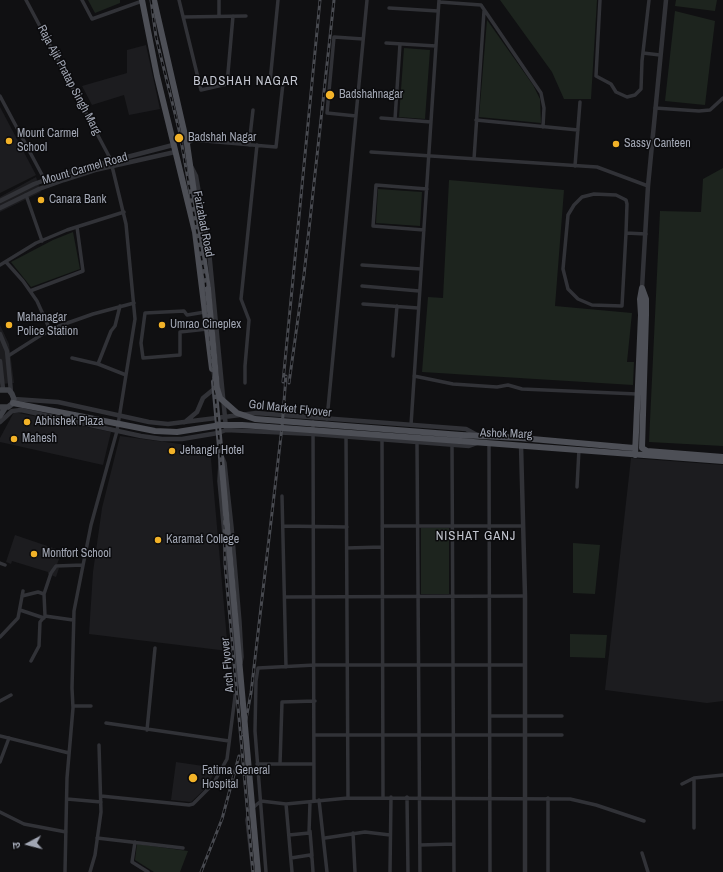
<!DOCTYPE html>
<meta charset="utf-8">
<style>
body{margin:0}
#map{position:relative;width:723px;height:872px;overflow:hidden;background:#101012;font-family:"Archivo Narrow","Noto Sans Devanagari",sans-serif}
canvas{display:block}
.north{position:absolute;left:8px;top:824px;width:40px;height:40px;-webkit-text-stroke:3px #0b0b0d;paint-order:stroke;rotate:263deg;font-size:11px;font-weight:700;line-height:16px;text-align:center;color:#a1a6b3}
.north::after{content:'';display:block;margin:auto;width:14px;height:18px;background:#a1a6b3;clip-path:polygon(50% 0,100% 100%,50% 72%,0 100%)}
</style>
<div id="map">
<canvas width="723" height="872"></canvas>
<div class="north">उ</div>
</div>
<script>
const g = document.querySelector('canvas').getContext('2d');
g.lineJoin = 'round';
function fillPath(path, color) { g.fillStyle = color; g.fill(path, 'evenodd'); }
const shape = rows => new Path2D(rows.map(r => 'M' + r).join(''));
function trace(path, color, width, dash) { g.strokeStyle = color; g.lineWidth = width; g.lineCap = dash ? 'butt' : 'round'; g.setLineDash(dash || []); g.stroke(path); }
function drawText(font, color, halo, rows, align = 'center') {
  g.font = font + ' "Archivo Narrow",sans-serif'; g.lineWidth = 3; g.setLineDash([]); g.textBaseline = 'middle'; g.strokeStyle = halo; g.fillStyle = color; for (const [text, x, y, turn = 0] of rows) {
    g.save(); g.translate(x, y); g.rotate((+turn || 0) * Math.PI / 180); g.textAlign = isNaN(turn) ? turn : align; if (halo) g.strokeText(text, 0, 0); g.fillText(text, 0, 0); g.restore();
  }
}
fillPath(shape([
 [146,45,160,109,129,115,124,95,92,105,82,86,127,73,127,50],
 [0,107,36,175,0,193],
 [36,177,41,192,0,212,0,197],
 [0,325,9,344,14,383,0,384],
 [14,412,111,432,103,465,0,442,0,438],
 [120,436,210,448,228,651,89,634,93,572,102,508],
 [631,458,723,465,723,701,707,703,605,690],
 [15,535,62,551,56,567,59,568,56,577,48,574,48,572,12,561,11,564,6,562],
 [176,762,217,768,206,788,191,802,171,800]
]), '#1c1c1f');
fillPath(shape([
 [88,0,120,0,120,3,95,13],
 [500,0,597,0,591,99,564,99,552,72],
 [676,0,717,0,715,11,675,6],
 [675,11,715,21,705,105,665,101],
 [487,20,533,85,540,99,541,123,479,117],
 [404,48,430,50,425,119,399,117],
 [723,168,723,446,649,442,660,211,701,212,703,179],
 [449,180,564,190,555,306,632,313,627,362,634,362,633,385,422,372,428,297,443,298],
 [378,189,422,192,420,226,376,223],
 [73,232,80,269,31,287,11,262,53,240],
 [421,528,449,528,449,594,421,594],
 [573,543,600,545,595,594,573,593],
 [570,634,607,635,605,658,570,657],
 [137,844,188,851,180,872,154,872,135,860]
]), '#1d241e');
trace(shape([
 [26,0,111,160],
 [82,0,92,19,142,1],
 [179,0,201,90,227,84,233,16],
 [219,0,219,16],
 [600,0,596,76,611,84,616,92,627,97,635,95,641,89,642,61,649,0],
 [439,2,481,5,541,93,544,108,543,127],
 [389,8,438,11],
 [183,17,246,16],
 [386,43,436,46],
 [643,53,660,55],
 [0,96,48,186],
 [655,108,699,111,710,110,723,98],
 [356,116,327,113,334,37,363,39],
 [381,118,431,122],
 [395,119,400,44],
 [476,120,578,130],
 [187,144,193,140,276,147,283,83,270,82,278,0],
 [249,145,253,110],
 [371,152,597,167,648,186],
 [474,159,484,11],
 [575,166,580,102],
 [26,195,42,241],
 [424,230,373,226,376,185,427,189],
 [626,233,622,306,592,305,578,299,568,289,563,269,568,215,574,205,582,197,594,194,616,195,626,200,627,204,626,233,646,234],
 [6,262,23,281,37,301,50,330],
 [0,265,36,243,67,230,124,212],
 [362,265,421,269],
 [362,286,419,291],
 [30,291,83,271,77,227],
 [363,304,418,308],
 [205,312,187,315,184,311,145,313,141,343,143,358,180,355,180,332,207,329],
 [8,356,38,337,59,326,93,314,134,303],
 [393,356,397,306],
 [72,358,98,364,126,375],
 [98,364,111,331,115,326,120,306],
 [414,376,453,384,497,387,508,385,522,389,637,394],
 [245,383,245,366,249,320,241,299,257,145],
 [327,419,367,0],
 [313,422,314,801],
 [411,425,439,0],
 [346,435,348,798],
 [382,439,383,797],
 [417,442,420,872],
 [489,443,490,872],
 [452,445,454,872],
 [223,458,225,463,232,527,240,622,242,657,241,663],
 [220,462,219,481,237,674],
 [577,487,579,449],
 [282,496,286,667],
 [283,526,347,527],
 [382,526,522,526],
 [347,548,382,547],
 [0,563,5,565],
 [22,596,38,592,44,594],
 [285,597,525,596],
 [20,610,44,618],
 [45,616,44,594,51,573,56,566,83,565],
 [0,637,18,618,23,591],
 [31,661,39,646,40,622,45,616,73,620],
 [0,701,11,695],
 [73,706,91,706],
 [490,716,562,716],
 [106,723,229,741],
 [147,730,155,648],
 [314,735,562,735],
 [0,736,69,753],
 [0,762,9,738],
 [257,764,314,764],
 [280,764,282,702,315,701],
 [682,784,694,778,723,775],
 [101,796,189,805,193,804,213,784,227,759,238,673],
 [407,797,408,872],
 [548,798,548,872],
 [67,799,101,802],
 [319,800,327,872],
 [286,804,292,872],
 [0,812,24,824,66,832],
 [694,828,694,778],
 [310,831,312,856],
 [353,833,355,872],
 [289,835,309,833,310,802],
 [97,838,183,848],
 [325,838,365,832,390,835],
 [135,842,132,862,148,872],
 [420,845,454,844],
 [642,853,648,872],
 [291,858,310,855,312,858,313,872],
 [65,872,67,778,73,708,72,688,74,611,91,525,117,431,135,319,126,224,112,166],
 [90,872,95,855,101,812,99,745],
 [253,872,247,820,249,811,261,801,286,804,348,798,570,799,596,805,644,821],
 [266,872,255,731,256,681,258,668,315,665,525,665],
 [390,872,391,797]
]), '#313237', 3.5);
trace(shape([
 [192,168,196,176,209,251,226,428],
 [0,201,34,184,62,174,173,145],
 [0,208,39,189,64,180,95,170,175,152],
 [642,288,648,186,666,0],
 [0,334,7,351,11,392],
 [0,361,3,389],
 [14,399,58,402,149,422,168,424,256,413,466,429,477,435],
 [0,422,12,411,21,410,141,436,162,439,182,439,218,433,226,430,313,434,469,446,477,443],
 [185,422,197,412,203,398,214,389],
 [521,445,525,596,525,872]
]), '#313237', 4.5);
trace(shape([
 [0,390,9,390,12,394,14,399,12,404,8,407,0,407],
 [0,416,5,408]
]), '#3f4147', 5.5);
trace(shape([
 [142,0,157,76,195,232,212,369],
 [154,0,187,144,208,289],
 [214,382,222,468],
 [13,403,74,415],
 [461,435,521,438,634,448],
 [460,441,723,461],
 [635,455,641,315,640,299,642,288,646,299,646,315,642,448,647,451,723,457]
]), '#4d4f56', 6);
const rail = shape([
 [151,0,156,37,180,134,205,278,224,497,225,564,253,872],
 [283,382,320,0],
 [289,383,304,275,334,0],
 [243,735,251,693,282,427,286,376],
 [201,872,222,819,239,756]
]);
trace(rail, '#484a50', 3);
trace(rail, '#0b0b0d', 1.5, [4.5]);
trace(shape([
 [208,289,217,388,220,398,237,413,255,419,461,435],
 [74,415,155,431,177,432,221,425,242,425,460,441],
 [222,468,258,872]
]), '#4d4f56', 6);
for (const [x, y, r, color] of [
 [330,95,5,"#f2b228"],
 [179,138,5,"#f2b228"],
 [9,141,4,"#f2b228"],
 [616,144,4,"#f2b228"],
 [41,200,4,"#f2b228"],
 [9,325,4,"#f2b228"],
 [162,325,4,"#f2b228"],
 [27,422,4,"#f2b228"],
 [14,439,4,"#f2b228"],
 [172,451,4,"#f2b228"],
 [158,540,4,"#f2b228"],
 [34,554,4,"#f2b228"],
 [193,778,5,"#f2b228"]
]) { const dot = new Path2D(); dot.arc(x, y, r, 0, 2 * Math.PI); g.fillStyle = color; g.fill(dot); trace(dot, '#0b0b0d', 1.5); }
drawText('12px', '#a1a6b3', '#0b0b0d', [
 ["Raja Ajit Pratap Singh Marg",69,80,62],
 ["Mount Carmel Road",85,169,-16],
 ["Faizabad Road",203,224,79],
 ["Gol Market Flyover",290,409,6],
 ["Ashok Marg",506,434,2],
 ["Arch Flyover",228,665,-95]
]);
drawText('12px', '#a1a6b3', '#0b0b0d', [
 ["Badshahnagar",339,95],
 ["Mount Carmel",17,134],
 ["School",17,148],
 ["Badshah Nagar",188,138],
 ["Sassy Canteen",624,144],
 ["Canara Bank",49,200],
 ["Mahanagar",17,318],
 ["Police Station",17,332],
 ["Umrao Cineplex",170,325],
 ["Abhishek Plaza",35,422],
 ["Mahesh",22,439],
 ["Jehangir Hotel",180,451],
 ["Karamat College",166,540],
 ["Montfort School",42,554],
 ["Fatima General",202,771],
 ["Hospital",202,785]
], 'left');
g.letterSpacing = '1px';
drawText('13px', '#c2c5cf', '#0b0b0d', [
 ["BADSHAH NAGAR",246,82],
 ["NISHAT GANJ",476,537]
]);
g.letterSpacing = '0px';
</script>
